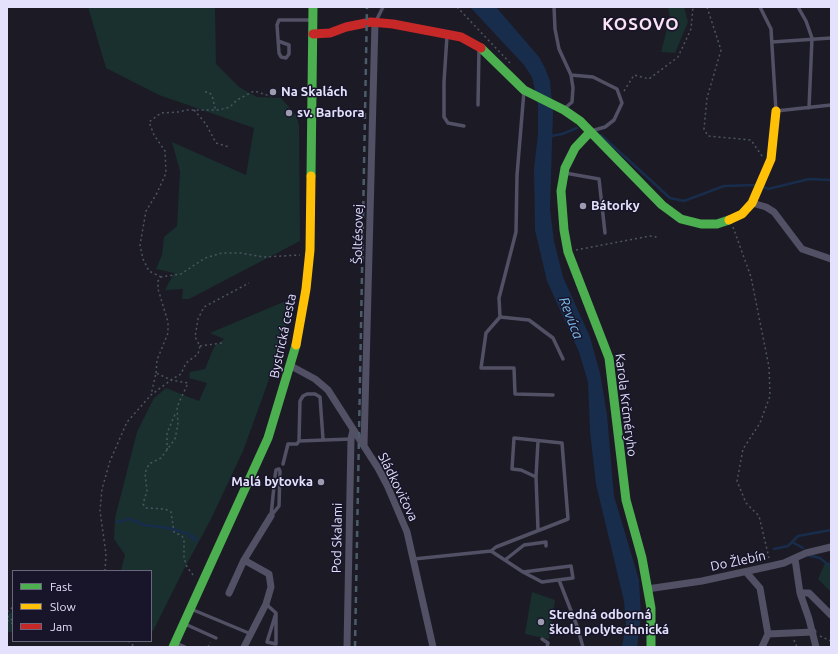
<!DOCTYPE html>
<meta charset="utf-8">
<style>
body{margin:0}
#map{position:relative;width:838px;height:654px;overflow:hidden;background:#1c1a25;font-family:Ubuntu,sans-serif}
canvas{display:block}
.frame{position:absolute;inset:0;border:8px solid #e3e1fb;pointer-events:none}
.legend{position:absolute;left:12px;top:570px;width:140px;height:72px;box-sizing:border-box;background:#18152a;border:1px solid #69677e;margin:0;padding:5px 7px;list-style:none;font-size:12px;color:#e3e1fb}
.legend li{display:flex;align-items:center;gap:8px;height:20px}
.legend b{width:20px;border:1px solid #69677e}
</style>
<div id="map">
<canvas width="838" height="654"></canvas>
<div class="frame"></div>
<ul class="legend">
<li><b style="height:5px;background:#4caf50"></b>Fast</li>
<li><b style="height:5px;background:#ffc107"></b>Slow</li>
<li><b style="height:5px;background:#c62828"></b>Jam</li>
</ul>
</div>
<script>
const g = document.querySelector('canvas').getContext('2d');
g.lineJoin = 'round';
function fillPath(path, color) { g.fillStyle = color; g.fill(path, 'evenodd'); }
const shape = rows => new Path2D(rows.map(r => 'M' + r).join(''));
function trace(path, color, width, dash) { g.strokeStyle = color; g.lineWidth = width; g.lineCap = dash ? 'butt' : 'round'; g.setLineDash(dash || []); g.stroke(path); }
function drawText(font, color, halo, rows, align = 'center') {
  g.font = font + ' Ubuntu,sans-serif'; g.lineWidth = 3; g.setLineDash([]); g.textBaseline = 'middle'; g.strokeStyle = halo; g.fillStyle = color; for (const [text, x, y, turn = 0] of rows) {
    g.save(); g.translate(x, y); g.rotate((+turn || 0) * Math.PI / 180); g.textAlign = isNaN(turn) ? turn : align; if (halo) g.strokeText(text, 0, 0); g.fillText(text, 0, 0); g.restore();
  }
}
fillPath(shape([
 [88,7,215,7,216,64,239,87,257,97,281,98,296,115,299,125,300,241,189,299,182,299,183,289,165,290,174,273,156,269,162,255,164,237,177,226,180,171,172,142,246,175,254,128,159,95,106,68],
 [668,7,684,7,688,22,675,53,661,52,670,17],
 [295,297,279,352,243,451,211,519,183,571,153,631,151,630,151,571,121,571,125,555,114,539,115,518,137,432,154,398,166,388,199,401,207,383,189,378,190,372,205,369,214,347,224,339,210,333],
 [831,562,831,592,818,579,825,563],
 [532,592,555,600,549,639,525,634],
 [13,611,13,632,7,632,7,615]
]), '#19302f');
fillPath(shape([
 [470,7,496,7,539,57,545,68,550,81,553,112,550,209,554,241,563,277,590,337,600,373,607,415,614,496,639,580,641,617,637,647,622,647,626,623,624,601,596,484,590,432,588,382,579,352,547,281,535,230,534,168,538,135,538,105,535,90,532,77,524,65]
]), '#182d4b');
trace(shape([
 [601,135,670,198,684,201,724,186,757,185],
 [551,136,562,134,577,128],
 [761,186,768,189,809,179,831,180],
 [117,522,130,519,144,525,168,528,189,534,191,538,193,536,193,539,195,538,197,541],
 [792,542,803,548],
 [774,549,788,546,798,536,831,530],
 [807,555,820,558,831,567]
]), '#182d4b', 2.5);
trace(shape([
 [457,7,511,64],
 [707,7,721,50,707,98,704,129,708,136,751,140,762,156],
 [624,91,634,75,649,79,678,57,691,29,693,7],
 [205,92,208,92,212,95,215,108,218,110],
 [194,110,206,124,216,143,229,147],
 [733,227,751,277,769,367,770,396,760,423,743,449,737,481,746,503,759,516,769,558],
 [576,250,650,236,656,237,656,240],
 [161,277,149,271,143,259,140,245,146,211,157,193,166,173,165,151,154,135,149,122,161,113,179,112,187,110,218,110,230,107,237,100,254,91,270,96,273,95,273,93],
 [200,346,222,343],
 [156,373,157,360,168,333,168,322,158,289,158,281,161,277,181,274,205,258,222,253,240,253,264,257,300,255],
 [167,450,167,433,176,412],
 [105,571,106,554,100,511,102,489,110,461,127,422,151,395],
 [193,575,187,567,184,558,184,540,182,536,174,532,171,512,165,509,146,508,143,504,147,491,145,473,149,464,161,458,175,439,178,424,177,407,188,383,171,380,156,373,151,395,171,380,181,374,186,363,198,354,200,346,195,337,198,319,204,307,249,283],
 [7,612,13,607],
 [7,616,13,621],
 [7,620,13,624],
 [820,636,831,641],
 [794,640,797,647],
 [128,641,135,647],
 [208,647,210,642]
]), '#4c5661', 1.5, [2, 3]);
trace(shape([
 [554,7,555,29,559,49,571,75],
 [760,7,771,29,776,111,831,105],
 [798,7,806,21,812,38,809,108],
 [376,21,383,7],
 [447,36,444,82,444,117,448,123,464,126],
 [278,41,289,45,289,54,286,58,281,57,279,53,277,25,279,20,312,20],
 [772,42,831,38],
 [524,91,517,175,516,232,499,298,500,317,486,333,481,368,514,368,515,394,553,395],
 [478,105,479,48],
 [564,109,572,102,573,88,571,75,593,77,617,89,622,103,614,120,605,127,591,131],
 [565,173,599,179,605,233],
 [500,317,529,320,553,338,563,359],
 [323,439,320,397,315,394,307,394,303,396,300,401,299,441,351,439],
 [283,464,288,444,297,444,299,441],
 [279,469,280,471,279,506,271,516,275,476,276,470,279,469],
 [536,477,538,530],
 [491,551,496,547,568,519,562,443,514,438,512,469,521,470,536,477,538,441],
 [414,559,491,551,523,572,542,582,573,578,571,566,523,572],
 [505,560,524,545,546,542,546,546],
 [559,580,577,626,583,647],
 [266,604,276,613,276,644,267,642,276,613],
 [191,609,251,634],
 [185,624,216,638],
 [542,639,548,643,547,647],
 [176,643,185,647]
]), '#515064', 3.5);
trace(shape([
 [752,203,766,207,774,212,802,249,831,259],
 [291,366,315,379,328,390,378,468,387,485,407,532,433,647],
 [364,446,375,22],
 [795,559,800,593,809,619,816,647],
 [244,560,271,516],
 [746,572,760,588,768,634],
 [647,589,702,581,771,566,784,563,806,553,831,547],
 [229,593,244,560,269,574,271,587,266,604,244,647],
 [800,593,809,593,831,615],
 [347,647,351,439,353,430],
 [762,647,768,634,813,632]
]), '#515064', 7);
trace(shape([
 [481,48,524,90,564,110,580,121,662,205,681,219,701,224,717,224,729,220],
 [590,132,575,148,565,168,561,191,564,230,568,252,609,358,626,500,642,558,651,608,651,647],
 [311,176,313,7],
 [173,647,268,438,296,345]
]), '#4caf50', 9);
trace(shape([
 [729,220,742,214,752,203,771,159,776,111],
 [296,345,306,289,310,250,311,176]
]), '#ffc107', 9);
trace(shape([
 [313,34,330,33,346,27,371,22,393,24,461,37,481,48]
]), '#c62828', 9);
trace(shape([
 [355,647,367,7]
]), '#4b5c6b', 2.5, [6, 5]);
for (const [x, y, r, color] of [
 [273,92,4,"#9d9bb0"],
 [289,113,4,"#9d9bb0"],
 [583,206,4,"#9d9bb0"],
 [321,482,4,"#9d9bb0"],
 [541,622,4,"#9d9bb0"]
]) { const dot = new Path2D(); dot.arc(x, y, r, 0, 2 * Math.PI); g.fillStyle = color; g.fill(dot); trace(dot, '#18152a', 1.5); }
drawText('bold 13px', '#e3e1fb', '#18152a', [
 ["Na Skalách",281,92],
 ["sv. Barbora",297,113],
 ["Bátorky",591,206],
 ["Malá bytovka",313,482,"right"],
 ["Stredná odborná",549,615],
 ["škola polytechnická",549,630]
], 'left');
drawText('13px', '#e3e1fb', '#18152a', [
 ["Šoltésovej",358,234,-89],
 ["Bystrická cesta",283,336,-78],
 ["Karola Krčméryho",626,405,83],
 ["Sládkovičova",398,487,64],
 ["Pod Skalami",337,538,-89],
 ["Do Žlebín",738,561,-12]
]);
drawText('italic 14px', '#7cbcee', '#18152a', [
 ["Revúca",571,318,69]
]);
g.letterSpacing = '1px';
drawText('bold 17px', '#fbe3f3', '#18152a', [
 ["KOSOVO",641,24]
]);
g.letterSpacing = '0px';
</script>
